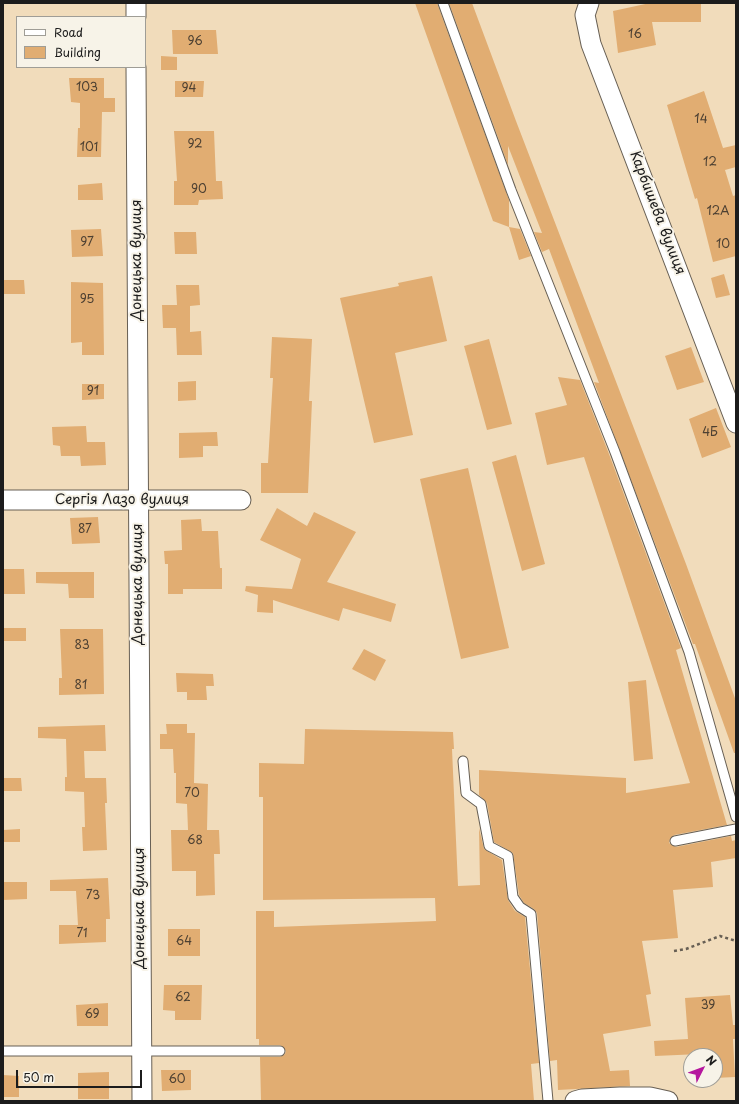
<!DOCTYPE html>
<meta charset="utf-8">
<style>
body{margin:0}
#map{position:relative;width:739px;height:1104px;overflow:hidden;background:#f1dcbb;font-family:"Playpen Sans",sans-serif}
canvas{display:block}
.frame{position:absolute;inset:0;border:4px solid #1c1c1c;pointer-events:none}
.legend{position:absolute;left:16px;top:16px;width:130px;height:52px;box-sizing:border-box;background:#f7f3e8;border:1px solid #9f9d96;margin:0;padding:5px 7px;list-style:none;font-size:12px;color:#1c1c1c}
.legend li{display:flex;align-items:center;gap:8px;height:20px}
.legend b{width:20px;border:1px solid #9f9d96}
.north{position:absolute;left:683px;top:1048px;width:40px;height:40px;box-sizing:border-box;background:#f7f3e8;border:1px solid #9f9d96;border-radius:50%;rotate:48deg;font-size:11px;font-weight:700;line-height:16px;text-align:center;color:#1c1c1c}
.north::after{content:'';display:block;margin:auto;width:14px;height:18px;background:#b5179e;clip-path:polygon(50% 0,100% 100%,50% 72%,0 100%)}
.scale{position:absolute;left:16px;top:1070px;width:126px;height:18px;box-sizing:border-box;border:2px solid #1c1c1c;border-top:0;padding-left:5px;font-size:12px;line-height:14px;white-space:nowrap;color:#1c1c1c;-webkit-text-stroke:3px #f7f3e8;paint-order:stroke}
</style>
<div id="map">
<canvas width="739" height="1104"></canvas>
<div class="frame"></div>
<ul class="legend">
<li><b style="height:5px;background:#fff"></b>Road</li>
<li><b style="height:11px;background:#e1ad72"></b>Building</li>
</ul>
<div class="north">N</div>
<div class="scale">50 m</div>
</div>
<script>
const g = document.querySelector('canvas').getContext('2d');
g.lineJoin = 'round';
function fillPath(path, color) { g.fillStyle = color; g.fill(path, 'evenodd'); }
const shape = rows => new Path2D(rows.map(r => 'M' + r).join(''));
function trace(path, color, width, dash) { g.strokeStyle = color; g.lineWidth = width; g.lineCap = dash ? 'butt' : 'round'; g.setLineDash(dash || []); g.stroke(path); }
function drawText(font, color, halo, rows, align = 'center') {
  g.font = font + ' "Playpen Sans",sans-serif'; g.lineWidth = 4; g.setLineDash([]); g.textBaseline = 'middle'; g.strokeStyle = halo; g.fillStyle = color; for (const [text, x, y, turn = 0] of rows) {
    g.save(); g.translate(x, y); g.rotate((+turn || 0) * Math.PI / 180); g.textAlign = isNaN(turn) ? turn : align; if (halo) g.strokeText(text, 0, 0); g.fillText(text, 0, 0); g.restore();
  }
}
fillPath(shape([
 [415,3,437,3,509,200,509,227,493,221],
 [449,3,472,3,516,121,686,564,736,701,736,753,734,753,695,644,693,644,594,382,599,383,549,249,542,252,534,232,542,233,508,146,508,165],
 [650,3,701,3,701,22,652,22,656,45,618,53,613,11],
 [172,30,216,30,218,54,173,54],
 [161,56,177,57,177,70,161,70],
 [69,78,104,78,104,98,115,98,115,112,102,112,101,157,77,157,78,128,80,128,80,103,71,102],
 [175,81,204,81,203,97,175,97],
 [704,91,723,148,736,145,736,167,725,170,733,196,736,195,736,256,713,262,697,198,695,199,667,105],
 [174,131,214,131,216,181,222,181,223,199,199,200,198,205,174,205,174,181,177,181],
 [102,183,103,200,78,200,78,185],
 [509,227,520,229,531,256,519,260],
 [101,229,103,256,72,257,71,230],
 [174,232,196,232,197,254,175,254],
 [724,274,730,295,716,298,711,278],
 [432,276,447,341,395,353,413,435,374,443,340,298,399,286,398,283],
 [3,280,24,280,25,294,3,294],
 [71,282,103,283,104,355,82,355,82,342,71,343],
 [176,285,199,285,200,305,190,306,190,332,201,331,202,355,177,355,176,328,163,328,162,305,177,305],
 [272,337,312,339,309,401,312,401,308,493,261,493,261,463,268,463,273,378,270,378],
 [489,339,512,424,487,430,464,346],
 [691,347,704,382,677,390,665,356],
 [558,377,580,380,609,454,681,648,676,650,727,825,674,835,670,839,669,843,676,847,731,836,732,841,736,840,736,858,711,862,713,887,673,890,678,938,642,941,651,994,646,995,651,1026,603,1034,610,1071,629,1070,630,1086,558,1090,557,1060,550,1061,537,913,534,909,524,903,519,895,513,853,494,842,487,803,479,795,479,770,626,778,626,793,690,783,584,457,547,465,535,413,567,405],
 [196,381,196,400,178,401,178,382],
 [82,384,104,384,104,399,82,400],
 [716,408,731,447,702,458,689,419],
 [86,426,87,442,105,442,106,465,81,466,80,456,61,456,60,446,53,445,52,427],
 [217,432,218,446,203,446,203,457,179,458,179,433],
 [516,455,545,564,522,571,492,462],
 [468,468,509,648,461,659,420,479],
 [277,508,307,526,314,512,356,532,327,582,396,604,391,622,343,608,339,621,273,600,273,613,257,612,258,595,245,591,246,586,292,589,301,559,260,540],
 [98,517,100,543,72,544,70,518],
 [201,519,202,531,218,531,220,568,222,568,222,589,183,589,183,594,168,594,168,564,165,564,164,551,182,550,181,520],
 [3,569,24,569,25,594,3,594],
 [36,572,94,572,94,598,69,598,68,584,36,583],
 [3,628,26,628,26,641,3,641],
 [60,629,103,629,104,694,59,695,59,678,62,678],
 [364,649,386,660,375,681,352,669],
 [176,673,213,674,214,686,206,686,207,700,187,700,187,692,177,692],
 [646,680,653,759,634,761,628,682],
 [166,724,187,724,187,733,195,733,194,783,208,784,207,830,219,830,220,854,214,854,215,895,196,896,196,871,172,871,171,830,188,830,187,804,176,803,176,773,174,773,173,749,160,749,160,734,167,734],
 [105,725,106,751,84,751,85,778,106,778,107,803,105,803,107,850,83,851,82,827,85,827,84,792,65,791,65,777,67,777,66,739,38,738,38,727],
 [305,729,453,732,454,749,452,749,458,886,480,885,479,828,484,849,502,860,508,900,515,911,525,917,539,1063,531,1064,534,1101,261,1101,260,1057,280,1057,285,1054,286,1051,280,1045,259,1045,259,1039,256,1039,256,911,274,911,274,927,436,921,435,898,263,900,263,797,259,797,259,763,304,764],
 [3,778,21,778,22,791,3,791],
 [20,829,20,842,3,842,3,830],
 [108,878,110,919,106,919,106,942,59,944,59,925,78,925,76,891,50,891,50,880],
 [3,882,27,882,27,899,3,900],
 [168,929,200,929,200,956,168,956],
 [164,985,202,985,201,1020,175,1020,175,1011,163,1010],
 [730,995,733,1025,736,1025,736,1039,733,1039,735,1077,715,1078,715,1056,701,1056,700,1054,655,1056,654,1041,688,1039,685,998],
 [108,1003,108,1026,77,1026,76,1005],
 [161,1070,191,1070,191,1090,162,1091],
 [109,1072,109,1099,78,1099,78,1073],
 [3,1075,19,1076,19,1097,3,1097]
]), '#e1ad72');
const service = shape([
 [443,3,511,190,615,452,689,652,736,817],
 [463,761,466,793,481,804,489,846,508,856,513,897,520,907,531,914,548,1101],
 [675,841,736,829],
 [3,1051,280,1051]
]);
const minor = shape([
 [136,3,136,17],
 [589,3,585,15,591,44,736,423],
 [136,67,142,1101],
 [3,500,241,500],
 [575,1101,582,1099,620,1097,650,1097,668,1101]
]);
trace(service, '#675f54', 11);
trace(minor, '#675f54', 21);
trace(shape([
 [674,951,686,949,720,936,736,941]
]), '#675f54', 2.5, [3, 3]);
trace(service, '#fff', 9);
trace(minor, '#fff', 19);
drawText('12px', '#4d4032', null, [
 ["16",635,35],
 ["96",195,42],
 ["103",87,88],
 ["94",189,89],
 ["14",701,120],
 ["92",195,145],
 ["101",89,148],
 ["12",710,163],
 ["90",199,190],
 ["12А",718,212],
 ["97",87,243],
 ["10",723,245],
 ["95",87,300],
 ["91",93,392],
 ["4Б",710,433],
 ["87",85,530],
 ["83",82,646],
 ["81",81,686],
 ["70",192,794],
 ["68",195,841],
 ["73",93,896],
 ["71",82,934],
 ["64",184,942],
 ["62",183,998],
 ["39",708,1006],
 ["69",92,1015],
 ["60",177,1080]
]);
drawText('14px', '#1c1c1c', '#f7f3e8', [
 ["Карбишева вулиця",657,213,69],
 ["Донецька вулиця",137,260,-90],
 ["Сергія Лазо вулиця",122,500],
 ["Донецька вулиця",138,584,-90],
 ["Донецька вулиця",140,908,-90]
]);
</script>
